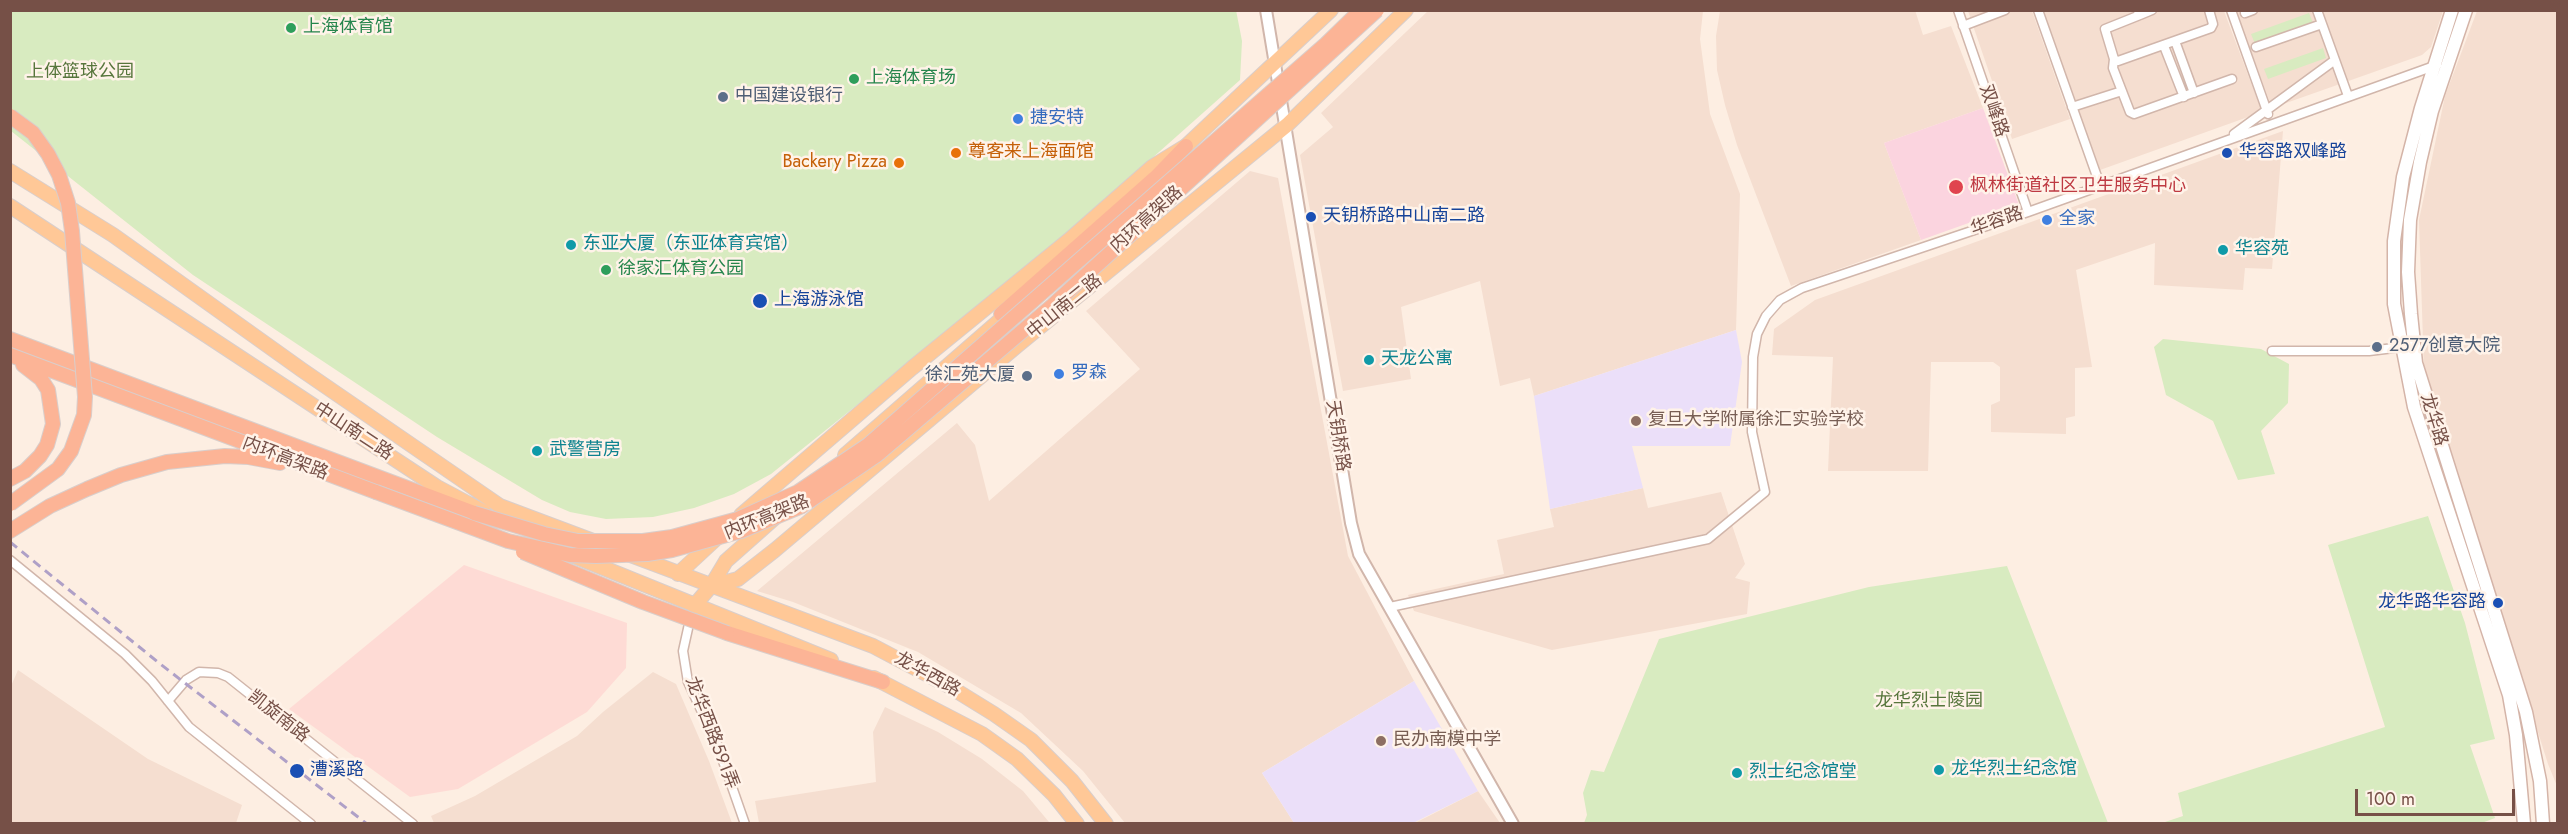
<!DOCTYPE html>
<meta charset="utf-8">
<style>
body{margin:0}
#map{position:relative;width:2568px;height:834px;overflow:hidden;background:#fdeee2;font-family:Jost,sans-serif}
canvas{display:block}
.frame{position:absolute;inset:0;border:12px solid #765047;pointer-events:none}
.scale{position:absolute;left:2355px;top:789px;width:160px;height:27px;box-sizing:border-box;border:3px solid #765047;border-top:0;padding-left:8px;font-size:18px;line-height:21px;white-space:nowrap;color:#765047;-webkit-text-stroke:4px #fff3e9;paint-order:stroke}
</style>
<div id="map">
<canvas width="2568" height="834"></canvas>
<div class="frame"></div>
<div class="scale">100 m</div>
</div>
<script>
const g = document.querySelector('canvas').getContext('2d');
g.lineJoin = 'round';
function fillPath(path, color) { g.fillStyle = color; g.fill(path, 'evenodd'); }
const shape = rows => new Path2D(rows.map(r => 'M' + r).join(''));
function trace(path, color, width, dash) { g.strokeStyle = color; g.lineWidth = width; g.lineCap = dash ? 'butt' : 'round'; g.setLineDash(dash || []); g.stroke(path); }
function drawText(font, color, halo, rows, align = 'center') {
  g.font = font + ' Jost,"Noto Sans SC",sans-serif'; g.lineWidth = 5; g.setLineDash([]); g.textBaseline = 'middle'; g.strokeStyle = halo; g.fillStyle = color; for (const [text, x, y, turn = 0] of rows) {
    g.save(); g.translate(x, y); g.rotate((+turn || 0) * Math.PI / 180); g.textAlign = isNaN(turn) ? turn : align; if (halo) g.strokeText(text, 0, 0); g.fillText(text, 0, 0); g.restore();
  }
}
fillPath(shape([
 [1915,10,1923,35,1951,26,1983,108,1884,143,1921,240,1791,286,1737,145,1725,105,1717,70,1716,36,1720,11],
 [1428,11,1703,11,1700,39,1710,114,1740,194,1736,330,1534,396,1530,378,1500,386,1480,281,1401,307,1411,379,1343,391,1300,155,1333,127,1321,113],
 [1968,11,2032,11,2070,119,2012,139],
 [2043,11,2224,11,2262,112,2100,170],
 [2236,11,2443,11,2431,47,2422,55,2272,108],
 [2477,11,2557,11,2557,786,2548,764,2424,371,2419,220,2445,96],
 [2283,131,2272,269,2245,268,2243,290,2154,285,2155,243,2076,270,2092,367,2075,368,2075,416,2066,418,2066,434,1991,432,1991,405,2000,401,2000,367,1993,362,1931,362,1928,471,1828,471,1833,357,1772,355,1774,329,1815,300],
 [1250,171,1278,178,1348,556,1414,681,1262,773,1294,823,1125,823,1083,771,1021,713,918,652,793,602,757,591,957,423,975,445,989,501,1140,369,1086,311],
 [1643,488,1648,508,1721,492,1745,564,1735,578,1750,582,1747,614,1552,650,1414,611,1408,595,1504,574,1497,540,1554,527,1550,509],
 [18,670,148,759,242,805,236,823,11,823,11,686],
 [653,672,676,684,709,761,732,823,434,823,431,816,475,796,577,736,603,712],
 [885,707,938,732,982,759,1023,791,1049,822,759,823,755,801,876,782,873,732],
 [1478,791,1500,823,1413,824]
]), '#f5ded0');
fillPath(shape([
 [464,565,627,623,626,668,587,712,458,789,410,797,289,709]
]), '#fedbd5');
fillPath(shape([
 [1736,330,1742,362,1730,446,1632,446,1643,488,1550,509,1534,396],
 [1414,681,1478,791,1413,823,1294,823,1262,773]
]), '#ebdff9');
fillPath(shape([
 [1983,108,2019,205,1921,240,1884,143]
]), '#fbd4df');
fillPath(shape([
 [1236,10,1242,41,1240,80,1033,264,771,474,734,494,694,508,653,517,606,519,570,512,542,500,437,437,193,275,11,131,10,11],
 [2309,13,2313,23,2255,44,2251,34],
 [2323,48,2326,58,2268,79,2264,69],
 [2163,339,2261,349,2289,364,2288,403,2261,431,2275,474,2238,480,2213,421,2166,395,2154,347],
 [2428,516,2465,623,2495,739,2470,745,2495,818,2479,824,2162,823,2183,816,2178,793,2385,727,2328,545],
 [2007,566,2108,823,1584,823,1587,815,1583,793,1591,770,1604,772,1659,639,1869,587]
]), '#d8ebc0');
const minor = shape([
 [1958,10,2028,212],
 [2038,10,2100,185],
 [2231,10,2268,114],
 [2317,10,2348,96],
 [2138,11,2140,15,2152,10],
 [2245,13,2253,10],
 [2140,15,2105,29,2114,59,2118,61,2211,28,2213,24,2209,10],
 [1963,26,2005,10],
 [2175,41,2194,93],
 [2164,46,2184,97],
 [2256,47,2322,24],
 [2114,59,2113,68,2130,112,2134,114,2232,79],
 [2072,107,2122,91],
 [2234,134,2335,60],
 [2272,351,2369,351,2402,347],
 [10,560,125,654,152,681,189,727,311,824],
 [1390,607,1708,539,1765,492,1752,432,1753,357,1757,334,1766,316,1780,300,1802,288,2028,212,2437,65],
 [691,615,683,651,688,682,717,744,745,824],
 [168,701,186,680,199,672,218,673,228,677,413,824]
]);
const tertiary = shape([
 [1266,10,1351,523,1359,554,1513,824]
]);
const secondary = shape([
 [2452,10,2421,108,2403,177,2394,241,2394,304,2414,407,2509,695,2516,735,2524,824],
 [2466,10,2432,111,2420,162,2410,220,2408,272,2411,314,2416,363,2422,382,2526,712,2540,781,2543,824]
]);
const primary = shape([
 [10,171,113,235,302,370,500,506,873,646,947,685,994,714,1031,740,1072,781,1106,824],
 [10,206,437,487,484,512],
 [845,455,1007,314],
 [741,515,912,368,1069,240,1152,167,1186,146,1331,10],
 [574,556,831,660],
 [678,574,720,535],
 [711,586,738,579,775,550,1018,345,1287,125,1406,10],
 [694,606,711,586,726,561,806,490],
 [874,678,982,734,1017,759,1054,795,1077,824]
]);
const trunk = shape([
 [1001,314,1156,177,1186,146],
 [10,339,474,513],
 [10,355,376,492],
 [10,479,25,471,40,456,47,445,53,424,48,390,41,379,23,365],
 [10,531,50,506,87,489,121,475,167,462,225,456,248,457,280,463],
 [727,633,883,682]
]);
trace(minor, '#d1b6ab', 11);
trace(tertiary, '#d1b6ab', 14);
trace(secondary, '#d4b4a8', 15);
trace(primary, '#d9cecb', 16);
trace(trunk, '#d9cecb', 16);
trace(minor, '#fff', 8);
trace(tertiary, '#fff', 10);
trace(secondary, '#fff', 12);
trace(primary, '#ffc897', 14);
trace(trunk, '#fcb496', 14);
trace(shape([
 [10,542,159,663,367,824]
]), '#afa0c7', 3, [9, 6]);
const trunkBridge = shape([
 [10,116,33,133,48,154,59,175,68,203,72,231,85,397,84,415,71,451,58,469,10,504],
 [376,492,508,541,570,555,596,556,647,554,672,550,741,531,802,506,877,455,1053,305,1377,10],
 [474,513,544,534,578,541,643,541,672,537,738,519,798,492,868,445,1326,44,1361,10],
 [523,552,643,602,727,633]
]);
trace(trunkBridge, '#d9cecb', 16, []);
trace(trunkBridge, '#fcb496', 14);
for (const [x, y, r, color] of [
 [291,28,6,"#2e9e5b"],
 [854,79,6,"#2e9e5b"],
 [723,97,6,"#5c6f8a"],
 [1018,119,6,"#3f7fe0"],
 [956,153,6,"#e8710a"],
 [2227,153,6,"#1a4fb4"],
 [899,163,6,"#e8710a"],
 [1956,187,8,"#e0444e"],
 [1311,217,6,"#1a4fb4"],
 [2047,220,6,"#3f7fe0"],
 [571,245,6,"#0f9aa8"],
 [2223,250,6,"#0f9aa8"],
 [606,270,6,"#2e9e5b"],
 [760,301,8,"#1a4fb4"],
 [2377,347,6,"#5c6f8a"],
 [1369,360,6,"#0f9aa8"],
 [1059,374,6,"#3f7fe0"],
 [1027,376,6,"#5c6f8a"],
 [1636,421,6,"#8d6e63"],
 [537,451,6,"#0f9aa8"],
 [2498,603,6,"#1a4fb4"],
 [1381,741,6,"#8d6e63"],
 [1939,770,6,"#0f9aa8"],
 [297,771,8,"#1a4fb4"],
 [1737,773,6,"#0f9aa8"]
]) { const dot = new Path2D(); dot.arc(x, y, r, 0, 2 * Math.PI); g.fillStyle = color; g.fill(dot); trace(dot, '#fff3e9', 2); }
drawText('18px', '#27864d', '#fff3e9', [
 ["上海体育馆",303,28],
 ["上海体育场",866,79],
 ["徐家汇体育公园",618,270]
], 'left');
drawText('18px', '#57763c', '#fff3e9', [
 ["上体篮球公园",80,73],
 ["龙华烈士陵园",1929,702]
]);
drawText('18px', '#4e5e75', '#fff3e9', [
 ["中国建设银行",735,97],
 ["2577创意大院",2389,347],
 ["徐汇苑大厦",1015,376,"right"]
], 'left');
drawText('18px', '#765047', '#fff3e9', [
 ["双峰路",1993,111,71],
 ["内环高架路",1147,220,-42],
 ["华容路",1997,222,-19],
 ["中山南二路",1065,307,-39],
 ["龙华路",2433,420,73],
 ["中山南二路",353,432,33],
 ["天钥桥路",1337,436,81],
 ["内环高架路",285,459,21],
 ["内环高架路",767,518,-22],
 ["龙华西路",927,675,29],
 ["凯旋南路",278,717,38],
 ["龙华西路591弄",711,733,69]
]);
drawText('18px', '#366cbe', '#fff3e9', [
 ["捷安特",1030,119],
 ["全家",2059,220],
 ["罗森",1071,374]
], 'left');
drawText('18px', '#c56008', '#fff3e9', [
 ["尊客来上海面馆",968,153],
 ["Backery Pizza",887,163,"right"]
], 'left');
drawText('18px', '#164399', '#fff3e9', [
 ["华容路双峰路",2239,153],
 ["天钥桥路中山南二路",1323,217],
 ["上海游泳馆",774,301],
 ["龙华路华容路",2486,603,"right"],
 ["漕溪路",310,771]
], 'left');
drawText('18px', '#be3a42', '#fff3e9', [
 ["枫林街道社区卫生服务中心",1970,187]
], 'left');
drawText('18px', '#0d838f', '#fff3e9', [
 ["东亚大厦（东亚体育宾馆）",583,245],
 ["华容苑",2235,250],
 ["天龙公寓",1381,360],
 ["武警营房",549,451],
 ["龙华烈士纪念馆",1951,770],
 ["烈士纪念馆堂",1749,773]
], 'left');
drawText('18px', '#785e54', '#fff3e9', [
 ["复旦大学附属徐汇实验学校",1648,421],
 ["民办南模中学",1393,741]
], 'left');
</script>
